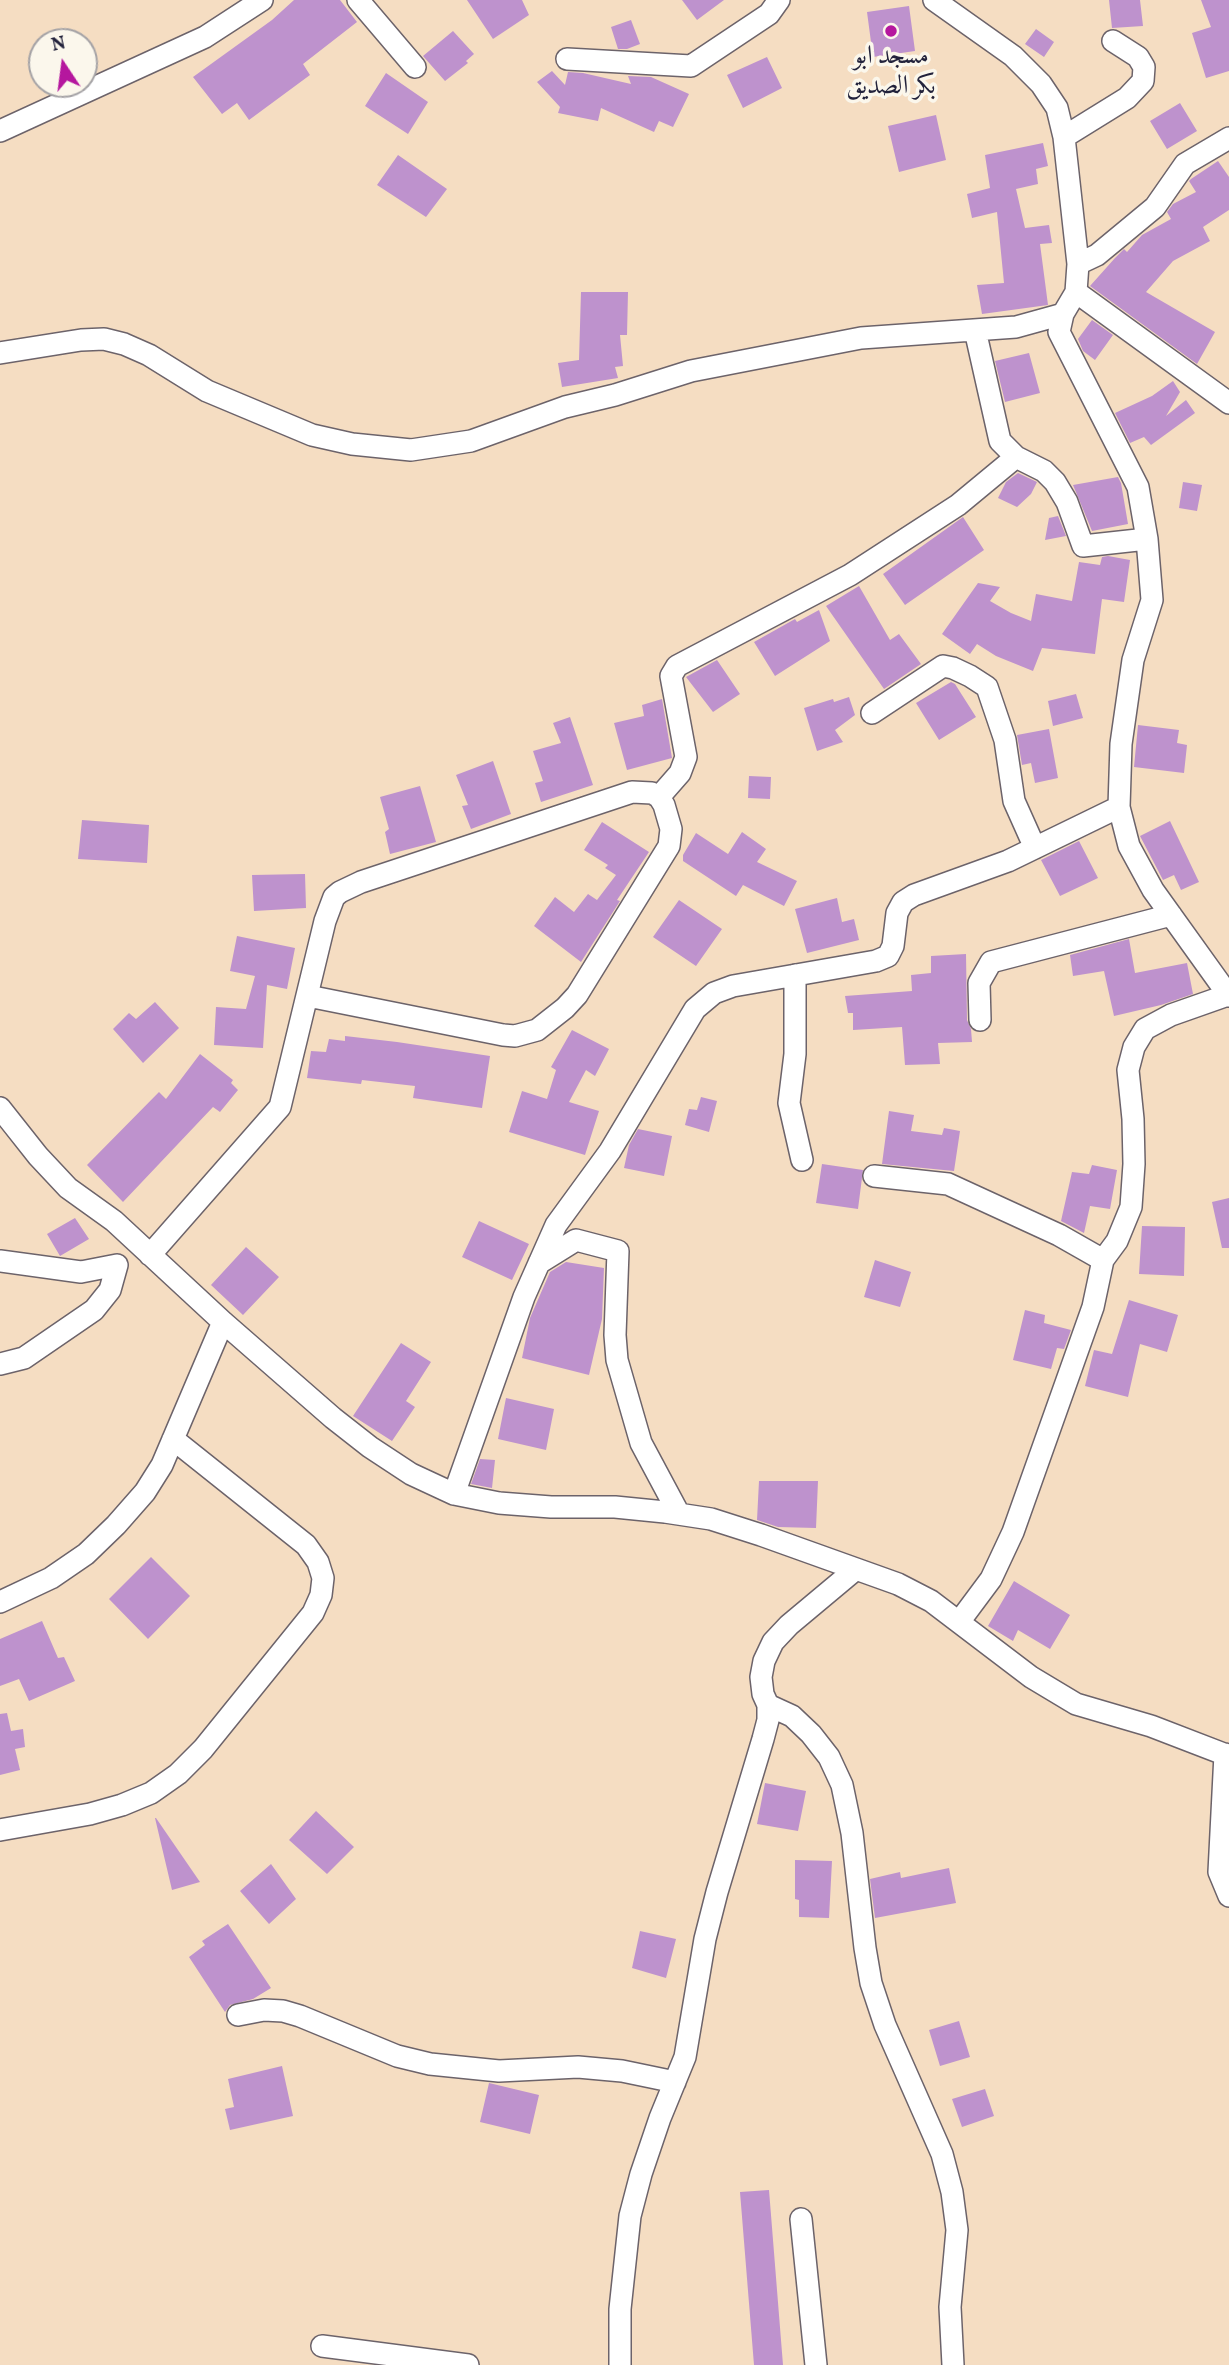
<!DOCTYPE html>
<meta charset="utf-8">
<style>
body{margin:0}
#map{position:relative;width:1229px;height:2365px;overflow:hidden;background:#f5ddc2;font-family:Vollkorn,serif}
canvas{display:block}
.north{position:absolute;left:28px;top:28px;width:70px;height:70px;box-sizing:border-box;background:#fbf7ec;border:2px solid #a4a2a5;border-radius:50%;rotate:347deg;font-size:19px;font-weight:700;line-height:28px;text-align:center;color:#22223b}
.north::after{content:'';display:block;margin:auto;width:24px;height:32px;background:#b5179e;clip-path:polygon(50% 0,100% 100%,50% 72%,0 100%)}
</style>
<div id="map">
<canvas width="1229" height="2365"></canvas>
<div class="north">N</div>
</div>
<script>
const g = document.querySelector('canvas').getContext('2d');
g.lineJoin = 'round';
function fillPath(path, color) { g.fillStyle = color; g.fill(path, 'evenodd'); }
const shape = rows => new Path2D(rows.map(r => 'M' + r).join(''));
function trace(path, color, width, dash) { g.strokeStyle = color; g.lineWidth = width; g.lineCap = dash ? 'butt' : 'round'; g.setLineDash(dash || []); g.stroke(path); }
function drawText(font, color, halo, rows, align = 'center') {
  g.font = font + ' Vollkorn,Amiri,serif'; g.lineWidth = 7; g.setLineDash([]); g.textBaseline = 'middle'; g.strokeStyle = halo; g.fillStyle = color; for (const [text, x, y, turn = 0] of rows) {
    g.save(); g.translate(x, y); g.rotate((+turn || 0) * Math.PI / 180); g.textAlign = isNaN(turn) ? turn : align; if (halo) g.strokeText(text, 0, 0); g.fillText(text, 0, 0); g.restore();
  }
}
fillPath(shape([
 [294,0,340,0,357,22,303,64,310,75,249,120,237,103,222,114,193,77,272,20],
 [467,0,522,0,529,15,493,39],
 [682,0,724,0,697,20],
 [1109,0,1140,0,1143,26,1112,28],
 [1201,0,1229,0,1229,71,1206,78,1192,33,1211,27],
 [909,6,915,51,873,57,867,12],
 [631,20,640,44,627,49,618,49,611,27],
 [1036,29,1054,42,1044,57,1025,44],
 [453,31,474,54,466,61,468,63,445,81,423,56],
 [767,57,782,88,743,108,727,75],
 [552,71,565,85,568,72,583,73,631,84,628,76,651,77,689,94,673,127,659,121,654,132,601,108,598,121,558,113,560,107,537,82],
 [386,73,428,102,408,134,365,106],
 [1180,103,1197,131,1167,149,1150,121],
 [936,115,946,160,899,172,888,126],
 [1043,143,1048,166,1036,169,1038,184,1016,189,1025,228,1049,225,1052,243,1040,244,1048,305,982,314,977,285,1004,283,997,212,972,218,967,194,990,188,985,155],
 [398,155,447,189,426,217,377,185],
 [1218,161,1229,177,1229,210,1203,227,1210,241,1173,261,1146,292,1215,332,1197,364,1090,286,1115,258,1124,249,1127,252,1142,235,1171,219,1167,212,1173,204,1196,192,1189,181,1191,179],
 [581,292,628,292,627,335,620,335,623,366,615,367,618,378,562,387,558,363,579,360],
 [1092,320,1113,335,1095,360,1083,351,1078,339],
 [1029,353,1040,393,1005,402,995,361],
 [1173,381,1180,392,1166,416,1186,400,1195,413,1151,445,1144,437,1130,443,1115,413,1152,396],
 [1018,473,1037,482,1031,494,1017,507,998,498,1006,482],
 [1118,477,1121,483,1128,524,1092,531,1073,485],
 [1183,482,1202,485,1197,511,1179,508],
 [1058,516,1066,536,1045,540,1049,518],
 [963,517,984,550,905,605,883,574],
 [1108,556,1130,560,1124,602,1102,599,1095,654,1042,648,1033,671,996,656,977,644,970,654,942,634,978,583,1000,587,990,601,1011,613,1031,621,1036,594,1072,601,1079,562,1100,565,1102,557],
 [859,586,890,640,899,634,921,664,884,689,826,606],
 [819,610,830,641,775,676,754,642,795,619,797,622],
 [717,660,740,694,713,712,686,677],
 [951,682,955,684,976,717,939,740,916,703],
 [1076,694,1083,718,1053,726,1048,701],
 [849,697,855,715,835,730,843,742,817,751,804,708,833,699,834,702],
 [662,699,672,758,627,770,614,723,644,716,642,705],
 [570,717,593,785,541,802,535,783,543,781,533,751,561,743,553,723],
 [1138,725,1179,730,1177,743,1187,745,1184,773,1134,767],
 [1049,729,1058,778,1035,783,1031,763,1022,765,1017,735],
 [493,761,511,814,471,829,462,806,468,805,456,775],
 [749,776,771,777,770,799,748,798],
 [420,786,436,842,390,854,385,832,389,829,380,797],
 [82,820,149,825,147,863,78,859],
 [1170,821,1199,882,1181,890,1174,875,1163,880,1140,836],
 [602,822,649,852,617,900,620,901,581,962,534,926,555,897,574,912,588,894,597,900,616,875,605,868,608,865,584,850],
 [742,832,766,849,757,862,797,881,784,906,743,885,736,896,683,861,683,855,696,833,728,854],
 [1079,841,1098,878,1060,896,1041,860],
 [305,874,306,908,254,911,252,875],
 [837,898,842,922,854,919,859,940,807,953,795,909],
 [679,900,722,929,696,966,653,937],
 [237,936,295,948,287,989,267,985,263,1048,214,1045,216,1007,246,1009,255,976,230,971],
 [1129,939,1135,973,1187,963,1193,994,1161,1005,1114,1016,1104,971,1073,976,1070,955],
 [966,954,967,1020,971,1029,972,1042,938,1043,940,1064,905,1065,902,1027,853,1030,853,1013,848,1013,845,996,912,991,911,975,931,973,931,956],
 [155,1002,179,1028,143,1063,113,1029,129,1013,136,1019],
 [572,1030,609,1049,595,1076,586,1070,569,1102,599,1111,585,1155,509,1132,522,1091,547,1099,556,1070,551,1067],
 [345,1036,397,1042,490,1056,482,1108,413,1098,415,1086,362,1080,361,1084,307,1078,311,1051,326,1052,329,1039,345,1041],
 [200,1054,233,1080,231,1083,238,1090,220,1112,213,1107,123,1202,87,1165,159,1092,166,1099],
 [701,1097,717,1101,709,1132,685,1125,689,1109,697,1110],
 [889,1111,914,1115,911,1131,942,1135,944,1128,960,1131,954,1171,882,1164],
 [638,1129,672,1136,664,1176,624,1168,629,1145],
 [822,1164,863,1170,858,1209,816,1203],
 [1092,1165,1117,1170,1110,1209,1090,1206,1084,1233,1061,1221,1072,1172,1089,1174],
 [1229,1198,1229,1248,1222,1248,1212,1202],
 [75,1218,89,1239,60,1256,47,1234],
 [479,1221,529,1244,512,1280,462,1257],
 [1142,1226,1185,1227,1184,1276,1139,1274],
 [246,1247,279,1277,243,1315,211,1285],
 [875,1260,911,1272,900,1307,864,1297],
 [566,1262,604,1268,602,1319,589,1375,522,1358,530,1318,550,1272],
 [1129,1300,1178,1315,1167,1352,1140,1344,1128,1397,1085,1386,1094,1350,1112,1354],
 [1025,1310,1045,1315,1044,1323,1071,1330,1064,1349,1057,1348,1051,1369,1013,1360],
 [401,1343,431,1362,406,1401,415,1407,392,1441,353,1416],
 [506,1398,554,1409,546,1450,498,1439],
 [480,1459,495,1460,492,1488,471,1484],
 [759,1481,818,1481,816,1528,778,1527,757,1520],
 [151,1557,190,1596,148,1639,109,1599],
 [1014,1581,1070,1615,1050,1649,1018,1630,1013,1641,988,1626],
 [42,1621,58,1658,64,1657,75,1681,29,1701,19,1679,0,1686,0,1639],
 [7,1713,11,1731,23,1729,25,1747,15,1749,20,1770,0,1775,0,1714],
 [765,1783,806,1791,798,1831,757,1824],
 [316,1811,354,1847,327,1874,289,1840],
 [155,1818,156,1818,200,1882,172,1890],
 [795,1860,832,1861,829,1918,799,1917,799,1900,795,1899],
 [271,1864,296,1899,269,1924,240,1891],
 [949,1868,956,1903,875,1918,870,1879,900,1872,901,1878],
 [228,1924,271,1988,253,1999,230,2005,225,2012,189,1957,205,1945,202,1941],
 [640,1931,676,1939,666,1978,632,1968],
 [959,2021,970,2057,940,2066,929,2030],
 [282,2066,293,2116,230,2130,225,2109,234,2107,228,2079],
 [489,2083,539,2095,530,2134,480,2122],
 [985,2089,994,2116,962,2127,952,2099],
 [769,2190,783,2365,754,2365,740,2192]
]), '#be92cd');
const minor = shape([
 [358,0,415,67],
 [934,0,1013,56,1041,84,1057,108,1064,137,1078,264,1076,292,1229,403],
 [567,59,691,66,769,14,779,0],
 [0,131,205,37,262,0],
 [1064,137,1127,98,1143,81,1144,67,1138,57,1113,41],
 [1078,264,1097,255,1155,207,1185,164,1229,138],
 [1076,292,1063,314,1059,332,1138,487,1147,539,1152,600,1133,660,1121,744,1119,807,1129,846,1153,890,1229,996],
 [975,330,1000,441,1016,457,1044,471,1055,482,1067,502,1083,546,1147,539],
 [0,353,81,340,104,339,124,344,149,355,207,391,312,435,352,444,411,450,471,441,565,407,615,395,691,371,861,338,1016,327,1063,314],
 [872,713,943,666,953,668,970,676,987,687,1005,740,1014,801,1035,848],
 [659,797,680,773,686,757,671,676,677,666,850,575,958,505,1016,457],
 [795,975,795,1054,789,1103,802,1160],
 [980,1020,979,983,991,962,1171,915],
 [0,1108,38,1156,68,1188,114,1221,223,1322,333,1418,370,1447,411,1474,454,1494,499,1503,551,1507,615,1507,665,1512,711,1519,761,1535,898,1584,931,1601,1031,1677,1076,1704,1151,1726,1229,1756],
 [874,1176,948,1184,1059,1235,1103,1260],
 [150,1255,280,1107,325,921,334,897,340,892,361,882,632,792,652,793,659,797,664,805,671,829,669,846,577,995,565,1008,537,1030,515,1036,503,1035,308,996],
 [0,1261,81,1272,117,1265,110,1290,94,1310,24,1358,0,1364],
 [539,1263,576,1240,618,1251,615,1335,617,1360,641,1443,679,1514],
 [454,1494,524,1297,556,1225,610,1151,695,1009,714,993,733,986,876,961,888,956,893,946,897,913,903,902,914,895,1008,861,1119,807],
 [0,1602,51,1578,86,1554,116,1525,145,1492,162,1465,223,1322],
 [959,1622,991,1579,1013,1532,1093,1307,1103,1260,1117,1241,1131,1207,1134,1164,1133,1119,1128,1070,1134,1047,1145,1029,1171,1015,1228,995],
 [768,1705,792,1716,811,1734,829,1757,842,1785,852,1833,865,1948,871,1983,885,2025,942,2154,952,2192,957,2230,950,2307,953,2365],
 [1225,1754,1219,1872,1229,1896],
 [0,1830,90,1814,122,1805,151,1793,178,1774,203,1749,313,1613,321,1595,323,1578,318,1562,306,1545,173,1439],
 [238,2015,264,2010,283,2011,300,2016,397,2056,430,2064,499,2071,578,2067,622,2071,675,2082],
 [801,2219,816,2365],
 [322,2346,468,2365],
 [620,2365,620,2309,630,2216,641,2174,660,2118,685,2057,705,1939,717,1892,763,1739,768,1720,768,1705,763,1694,761,1677,764,1661,773,1642,789,1625,856,1569]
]);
trace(minor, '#6c636a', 24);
trace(minor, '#fff', 21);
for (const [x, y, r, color] of [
 [891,31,7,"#b5179e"]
]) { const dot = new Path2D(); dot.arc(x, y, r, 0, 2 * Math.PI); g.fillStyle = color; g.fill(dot); trace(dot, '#fbf7ec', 2.5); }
drawText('26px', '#22223b', '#fbf7ec', [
 ["مسجد ابو",891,58],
 ["بكر الصديق",891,88]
]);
</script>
